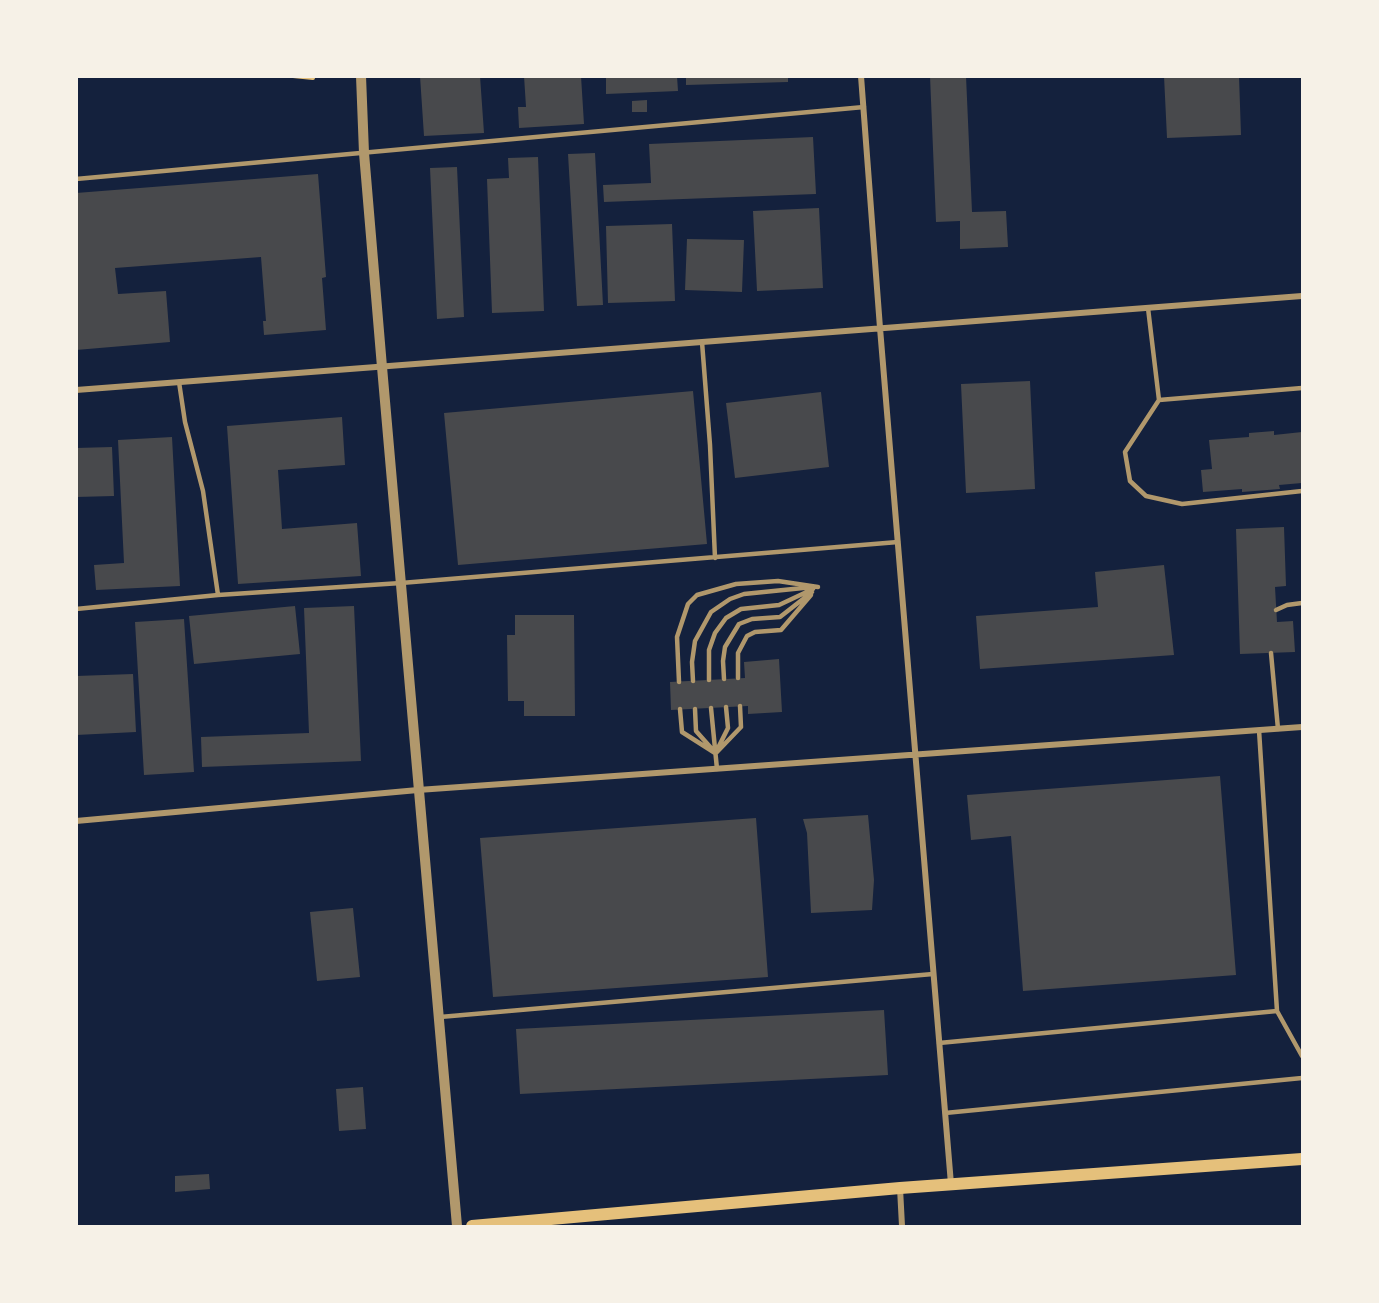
<!DOCTYPE html>
<style>
body{margin:0}
#map{position:relative;width:1379px;height:1303px;overflow:hidden;background:#14213d;font-family:Figtree,sans-serif}
canvas{display:block}
.frame{position:absolute;inset:0;border:78px solid #f6f1e7;pointer-events:none}
</style>
<div id="map">
<canvas width="1379" height="1303"></canvas>
<div class="frame"></div>
</div>
<script>
const g = document.querySelector('canvas').getContext('2d');
g.lineJoin = 'round';
function fillPath(path, color) { g.fillStyle = color; g.fill(path, 'evenodd'); }
const shape = rows => new Path2D(rows.map(r => 'M' + r).join(''));
function trace(path, color, width, dash) { g.strokeStyle = color; g.lineWidth = width; g.lineCap = dash ? 'butt' : 'round'; g.setLineDash(dash || []); g.stroke(path); }
fillPath(shape([
 [420,76,480,76,484,133,424,136],
 [524,76,581,76,584,124,519,128,518,107,526,107],
 [606,76,677,76,678,91,606,94],
 [686,76,788,76,788,82,686,85],
 [930,76,966,76,972,212,1006,211,1008,247,960,249,960,221,936,222],
 [1164,76,1239,76,1241,135,1167,138],
 [647,100,647,112,632,112,632,101],
 [813,137,816,194,604,202,603,185,651,183,649,144],
 [595,153,603,305,577,306,568,154],
 [538,157,544,311,492,313,487,179,509,178,508,158],
 [457,167,464,317,437,319,430,168],
 [318,174,326,277,322,278,326,330,264,335,263,321,266,321,261,257,115,268,118,294,166,291,170,342,76,350,76,193],
 [819,208,823,288,757,291,753,211],
 [672,224,675,301,608,303,606,226],
 [687,239,744,240,742,292,685,290],
 [1030,381,1035,489,966,493,961,384],
 [693,391,707,544,458,565,444,413],
 [821,392,829,467,735,478,726,403],
 [342,417,345,465,278,470,282,529,357,523,361,576,238,584,227,426],
 [1274,431,1274,435,1302,432,1302,483,1279,485,1280,489,1242,492,1242,489,1203,492,1201,470,1212,469,1209,440,1249,437,1249,433],
 [172,437,180,586,96,590,94,565,124,563,118,440],
 [112,447,114,496,76,497,76,448],
 [1284,527,1286,586,1275,587,1277,622,1293,621,1295,652,1240,654,1236,529],
 [1164,565,1174,655,980,669,976,616,1098,607,1095,572],
 [295,606,300,654,194,664,189,616],
 [354,606,361,761,202,767,201,737,309,733,304,608],
 [515,615,574,615,575,716,524,716,524,701,508,701,507,635,515,635],
 [184,619,194,772,144,775,135,622],
 [779,659,782,712,748,714,748,706,671,710,670,682,745,678,744,662],
 [133,674,136,732,76,735,76,676],
 [1220,776,1236,975,1023,991,1011,836,971,840,967,795],
 [868,815,874,880,872,910,811,913,807,833,803,819],
 [756,818,768,977,493,997,480,838],
 [353,908,360,977,317,981,310,912],
 [884,1010,888,1075,520,1094,516,1029],
 [363,1087,366,1129,339,1131,336,1089],
 [209,1174,210,1189,175,1192,175,1176]
]), '#48494c');
trace(shape([
 [293,76,313,78]
]), '#e5c07b', 4);
trace(shape([
 [76,179,864,107],
 [1148,308,1159,400,1302,388],
 [702,342,710,445,715,558],
 [179,382,185,422,203,491,218,595],
 [1159,400,1125,452,1130,481,1146,496,1182,504,1302,491],
 [76,609,218,595,401,583,898,542],
 [1276,610,1287,605,1302,603],
 [1271,653,1278,729],
 [738,678,738,653,747,636,755,632,781,630,811,595],
 [724,679,723,661,725,647,739,624,752,619,780,617,812,592],
 [709,680,709,650,715,633,726,618,741,609,779,605,813,589],
 [693,681,692,662,695,641,711,612,730,599,744,594,813,587],
 [679,682,677,637,688,604,697,595,736,584,778,581,818,587],
 [711,708,717,769],
 [680,709,682,732,715,753],
 [695,709,696,731,712,749],
 [1259,730,1277,1011,1302,1056],
 [718,748,728,728,726,707],
 [716,753,741,727,740,706],
 [440,1017,933,974],
 [939,1043,1277,1011],
 [945,1113,1302,1078]
]), '#b1986c', 4.5);
trace(shape([
 [861,76,880,328,951,1184],
 [76,390,1302,296],
 [76,821,418,790,1302,727],
 [900,1188,902,1226]
]), '#b1986c', 6);
trace(shape([
 [361,76,364,153,382,367,457,1226]
]), '#b1986c', 10);
trace(shape([
 [472,1226,900,1188,1302,1159]
]), '#e5c07b', 12);
</script>
